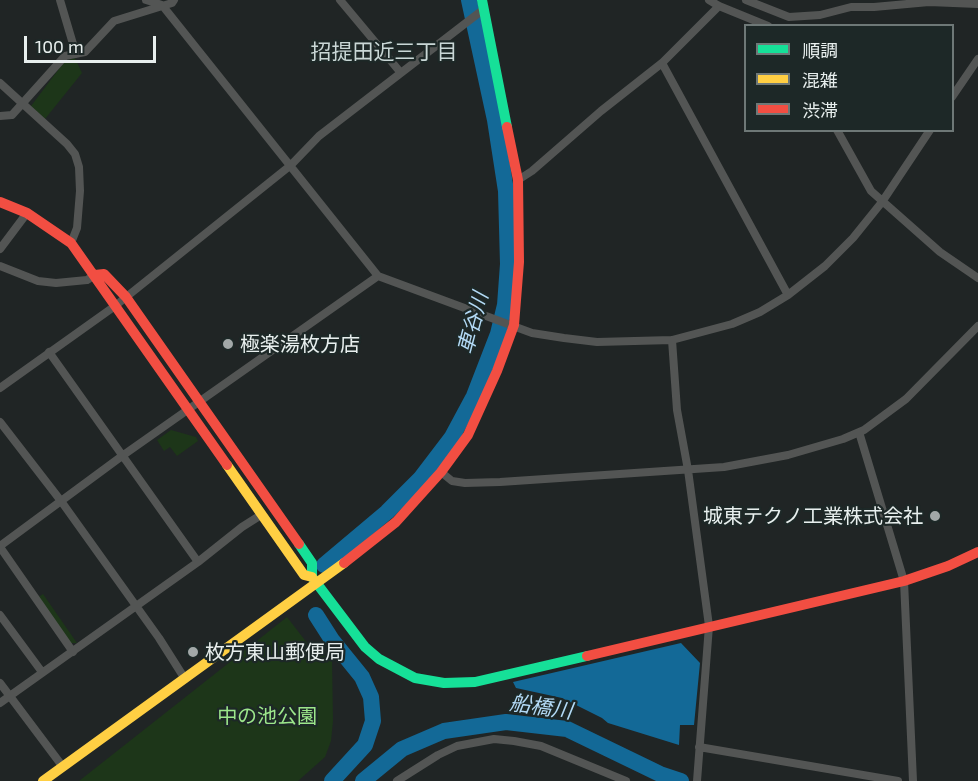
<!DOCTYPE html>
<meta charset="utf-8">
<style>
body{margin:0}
#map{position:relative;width:978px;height:781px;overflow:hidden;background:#202525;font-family:"Exo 2","Noto Sans JP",sans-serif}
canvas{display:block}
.legend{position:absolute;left:744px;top:24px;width:210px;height:108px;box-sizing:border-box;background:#1d2827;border:2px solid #6e7877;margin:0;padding:8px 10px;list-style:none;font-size:18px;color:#e8efee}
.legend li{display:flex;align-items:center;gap:12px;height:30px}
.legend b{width:30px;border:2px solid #6e7877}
.scale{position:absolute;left:24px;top:36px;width:132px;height:27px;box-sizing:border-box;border:3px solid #e8efee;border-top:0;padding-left:8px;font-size:18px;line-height:21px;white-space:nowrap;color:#e8efee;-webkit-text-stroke:4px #1d2827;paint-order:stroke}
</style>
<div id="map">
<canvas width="978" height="781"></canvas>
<ul class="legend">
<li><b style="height:8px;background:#16e098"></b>順調</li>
<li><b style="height:8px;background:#ffcf43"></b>混雑</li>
<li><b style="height:8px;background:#f24e42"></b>渋滞</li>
</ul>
<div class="scale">100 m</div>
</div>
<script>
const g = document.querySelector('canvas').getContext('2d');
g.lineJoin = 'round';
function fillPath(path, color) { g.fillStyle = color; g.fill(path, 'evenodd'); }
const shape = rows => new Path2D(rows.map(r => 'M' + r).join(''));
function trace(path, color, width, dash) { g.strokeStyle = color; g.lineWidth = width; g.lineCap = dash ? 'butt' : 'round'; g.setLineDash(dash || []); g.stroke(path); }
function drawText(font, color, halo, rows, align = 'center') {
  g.font = font + ' "Exo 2","Noto Sans JP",sans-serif'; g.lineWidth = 4.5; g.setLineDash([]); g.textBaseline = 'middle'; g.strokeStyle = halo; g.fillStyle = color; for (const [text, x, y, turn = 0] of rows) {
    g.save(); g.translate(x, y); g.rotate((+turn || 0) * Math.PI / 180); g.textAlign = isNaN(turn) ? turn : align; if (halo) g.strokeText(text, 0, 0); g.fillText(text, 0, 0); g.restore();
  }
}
fillPath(shape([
 [75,58,82,73,45,119,31,106,65,61],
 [171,430,196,437,198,441,177,456,170,447,164,451,157,440],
 [43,594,77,643,71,643,65,638,37,598],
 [287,617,311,648,332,659,333,721,331,741,325,757,298,781,79,781]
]), '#1d3619');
fillPath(shape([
 [681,643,700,663,694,725,680,725,679,745,608,723,602,718,562,698,516,688,513,682]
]), '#136997');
trace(shape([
 [324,565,387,512,420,479,452,437,474,396,498,334,505,305,508,264,506,191,495,120,469,0],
 [316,615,332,640,362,677,371,697,373,721,365,745,332,781],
 [363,781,402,749,444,731,506,722,567,729,660,774,681,781]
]), '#136997', 16);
trace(shape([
 [60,0,76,54],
 [146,0,162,5,378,276,532,333,564,338,597,342,672,340,732,324,760,312,788,295,825,266,853,238,882,202,930,130],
 [340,0,401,73],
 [709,0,719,6,768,26],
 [746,0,789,17,820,15,851,7,874,7,929,2,978,4],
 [662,63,788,295],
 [0,83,67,144,75,154,79,167,80,191,77,228,71,243],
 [952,97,978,59],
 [0,116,12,115,65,56,85,52,114,21,172,3,174,0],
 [837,130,871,191,940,252,978,278],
 [518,180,532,171,601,111,662,63,719,6],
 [0,249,27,213],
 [0,266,38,281,56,283,87,280,95,275],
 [672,340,677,410,688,470,709,626,697,781],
 [49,352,198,562],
 [0,388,115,306,291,165,319,136,484,9],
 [0,422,61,501,159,638,185,679],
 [859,432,904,581,913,781],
 [441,472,452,481,465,483,500,482,724,467,788,455,843,439,864,430,906,399,978,326],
 [0,546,122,456,378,276],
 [0,547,73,652],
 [0,615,42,672],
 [0,683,63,767],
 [0,703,198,562,242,527,261,515],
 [699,747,898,781],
 [397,781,438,755,457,746,494,739,514,741,541,746,626,781]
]), '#535554', 8);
trace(shape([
 [482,0,507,127],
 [299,544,312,563,312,577,365,647,379,659,415,678,444,683,475,682,587,656]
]), '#16e098', 10);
trace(shape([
 [227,465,304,575,312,577],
 [43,781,344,563]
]), '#ffcf43', 10);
trace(shape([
 [0,202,27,213,71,243,227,465],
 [95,275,104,274,126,297,299,544],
 [344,563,396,522,441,472,468,435,497,371,514,325,519,262,518,180,507,127],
 [587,656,904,581,948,566,978,552]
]), '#f24e42', 10);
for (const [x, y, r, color] of [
 [228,344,6,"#a2a8a8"],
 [935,516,6,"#a2a8a8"],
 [193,652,6,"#a2a8a8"]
]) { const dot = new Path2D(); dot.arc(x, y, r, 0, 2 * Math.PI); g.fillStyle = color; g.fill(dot); trace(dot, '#1d2827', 2); }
drawText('20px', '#e8efee', '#1d2827', [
 ["極楽湯枚方店",240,344],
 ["城東テクノ工業株式会社",923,516,"right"],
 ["枚方東山郵便局",205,652]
], 'left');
drawText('20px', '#9ce68b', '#1d2827', [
 ["中の池公園",267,716]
]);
drawText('21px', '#c9d7d6', '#1d2827', [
 ["招提田近三丁目",384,52]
]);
drawText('italic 21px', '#b3daf6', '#1d2827', [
 ["車谷川",473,323,-75],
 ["船橋川",541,707,8]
]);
</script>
